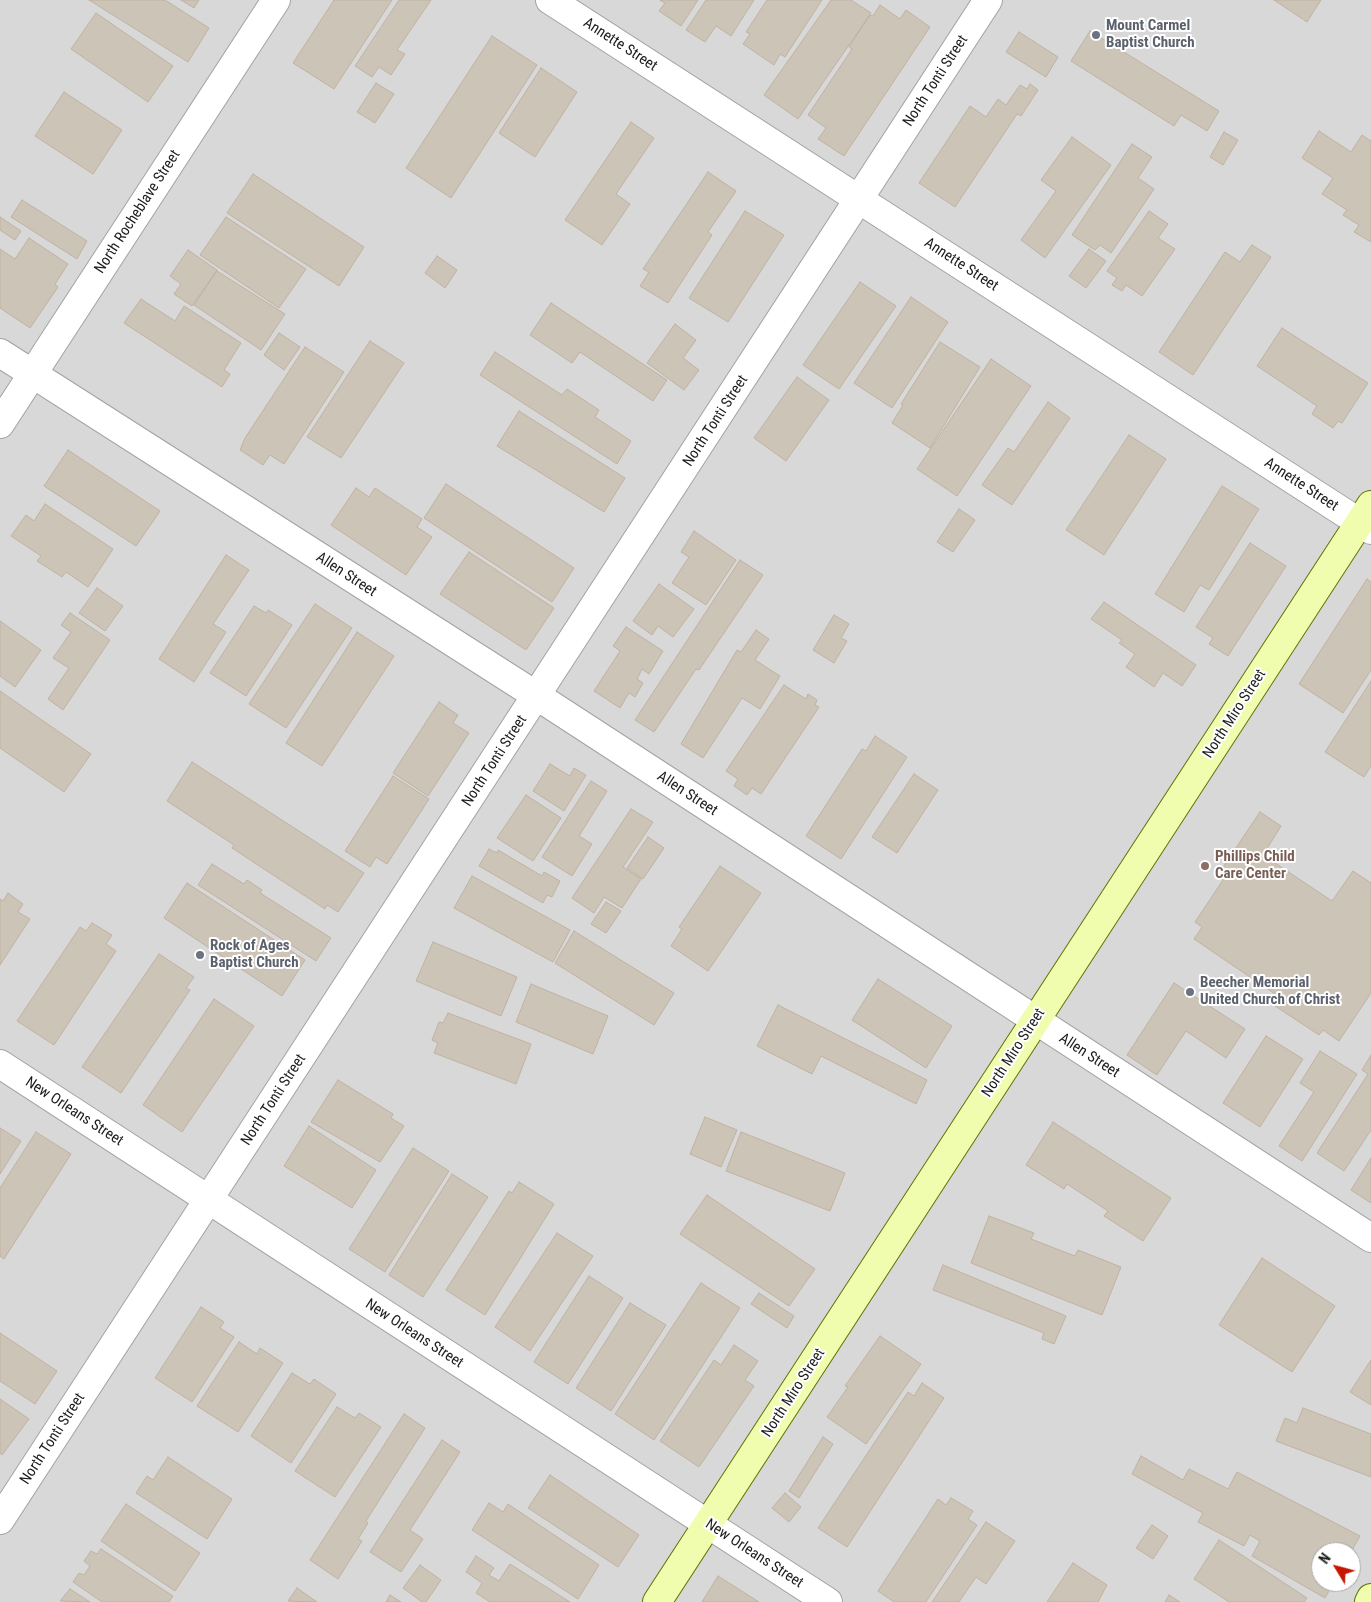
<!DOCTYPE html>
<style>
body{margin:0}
#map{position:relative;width:1371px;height:1602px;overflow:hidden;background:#edeadf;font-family:"Roboto Condensed",sans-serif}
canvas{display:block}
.north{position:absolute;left:1311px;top:1542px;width:50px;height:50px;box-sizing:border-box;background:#fff;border:1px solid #a4a4a4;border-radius:50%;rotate:307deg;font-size:14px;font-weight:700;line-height:20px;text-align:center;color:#1b1b1b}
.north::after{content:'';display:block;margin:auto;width:18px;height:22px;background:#c61500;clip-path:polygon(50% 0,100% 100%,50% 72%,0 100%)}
</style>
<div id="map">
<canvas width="1371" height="1602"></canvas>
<div class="north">N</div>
</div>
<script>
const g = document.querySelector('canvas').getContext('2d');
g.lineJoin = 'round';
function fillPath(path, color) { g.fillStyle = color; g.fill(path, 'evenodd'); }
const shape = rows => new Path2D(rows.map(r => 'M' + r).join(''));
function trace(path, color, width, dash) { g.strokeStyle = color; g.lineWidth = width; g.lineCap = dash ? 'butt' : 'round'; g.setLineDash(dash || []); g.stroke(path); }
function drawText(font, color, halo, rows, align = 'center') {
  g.font = font + ' "Roboto Condensed",sans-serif'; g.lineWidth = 4; g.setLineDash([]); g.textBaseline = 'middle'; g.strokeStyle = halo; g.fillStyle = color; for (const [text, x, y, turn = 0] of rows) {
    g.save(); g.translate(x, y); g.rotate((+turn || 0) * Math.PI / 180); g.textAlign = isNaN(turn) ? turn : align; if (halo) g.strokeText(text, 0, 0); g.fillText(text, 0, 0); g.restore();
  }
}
fillPath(shape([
 [0,0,1371,0,1371,1602,0,1602],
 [1321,1552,1351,1552,1351,1582,1321,1582]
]), '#d9d8d8');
const building = shape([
 [89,0,165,0,209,28,188,62,89,0],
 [181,0,199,0,194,8,181,0],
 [334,0,392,0,334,89,293,63,334,0],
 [399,0,431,0,397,50,405,54,391,75,379,67,372,77,355,66,399,0],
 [660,0,698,0,681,26,659,11,665,3,660,0],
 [706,0,754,0,731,36,716,26,705,42,686,30,706,0],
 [767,0,822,0,785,57,780,54,774,65,743,44,750,34,746,32,767,0],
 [831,0,851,0,871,13,798,119,764,95,831,0],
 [1274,0,1321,0,1307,22,1274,0],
 [880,5,900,19,906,10,930,27,844,156,818,139,826,128,808,115,852,49,849,47,870,15,873,16,880,5],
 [96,13,173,66,148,102,71,49,96,13],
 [1090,31,1219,111,1207,131,1181,115,1174,126,1071,61,1090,31],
 [1019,32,1058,57,1046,77,1006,52,1019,32],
 [492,36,537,65,451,198,406,168,492,36],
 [541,68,577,92,535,157,499,133,541,68],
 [376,83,394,94,375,123,357,112,376,83],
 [1030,84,1038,90,1021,116,1017,114,955,207,919,183,970,106,986,117,998,99,1006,105,1020,85,1027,89,1030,84],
 [64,92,122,130,93,174,35,136,64,92],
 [631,122,654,138,616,194,630,204,602,245,565,220,631,122],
 [1319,131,1351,152,1362,135,1371,141,1371,242,1354,232,1359,225,1343,215,1347,210,1322,194,1333,178,1302,158,1319,131],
 [1224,132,1238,140,1223,165,1210,157,1224,132],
 [1072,137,1111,165,1045,258,1021,240,1056,191,1041,180,1072,137],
 [1132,144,1152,157,1138,178,1154,189,1111,253,1100,245,1095,250,1072,235,1132,144],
 [708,172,736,191,708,232,712,235,668,303,640,286,649,272,643,269,708,172],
 [253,174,364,247,339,286,227,213,253,174],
 [22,200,87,241,77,259,11,217,22,200],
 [745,211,784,235,728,322,689,298,745,211],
 [1149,211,1168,224,1158,238,1175,249,1142,296,1126,285,1122,291,1112,285,1117,278,1107,271,1149,211],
 [0,217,21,231,15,240,0,230,0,217],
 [226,217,306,269,279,308,200,255,226,217],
 [29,238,68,264,55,284,58,287,30,328,0,308,0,249,15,259,29,238],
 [1252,245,1271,257,1193,375,1159,352,1225,252,1240,262,1252,245],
 [1089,249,1106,261,1086,288,1069,276,1089,249],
 [188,250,217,270,192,306,174,294,181,284,170,276,188,250],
 [437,256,457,270,445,288,425,273,437,256],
 [217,271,285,314,261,350,194,305,217,271],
 [860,282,896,306,839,389,803,365,860,282],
 [911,297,948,322,892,408,854,383,911,297],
 [141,299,175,321,184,306,241,343,224,370,230,374,222,387,124,323,141,299],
 [551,303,667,380,653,401,580,352,572,363,530,335,551,303],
 [675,324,696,340,683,358,699,370,684,390,647,363,675,324],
 [1282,328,1368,383,1342,423,1338,421,1333,428,1312,414,1317,406,1257,366,1282,328],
 [279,333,300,347,284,370,264,355,279,333],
 [370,341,404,363,341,458,307,437,370,341],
 [940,342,980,367,930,448,892,423,903,405,901,404,940,342],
 [305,347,344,372,284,464,270,455,263,465,240,450,245,438,305,347],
 [495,352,562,395,567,389,599,410,595,417,631,441,617,464,480,375,495,352],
 [991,359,1031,386,957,496,917,469,991,359],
 [797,377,829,400,786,461,754,438,797,377],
 [1048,402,1070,418,1012,505,982,485,1008,448,1014,452,1048,402],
 [519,411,625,478,604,512,497,446,519,411],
 [1129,435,1166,459,1104,555,1066,530,1129,435],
 [68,450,160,511,136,546,44,486,68,450],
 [446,484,574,568,552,602,424,518,446,484],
 [1222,486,1259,509,1209,590,1200,585,1184,612,1155,594,1222,486],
 [356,488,369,497,375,488,422,519,417,527,432,537,406,575,331,525,356,488],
 [45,504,113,549,88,587,66,572,62,577,37,561,41,556,11,536,26,515,34,521,45,504],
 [959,509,975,520,953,552,937,542,959,509],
 [694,531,736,560,706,605,672,583,689,557,681,552,694,531],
 [1250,543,1286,566,1228,656,1209,644,1213,638,1196,627,1250,543],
 [469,552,554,608,526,650,440,594,469,552],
 [226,555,249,570,213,624,226,632,194,682,159,659,226,555],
 [740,560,763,575,699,670,696,669,654,732,635,720,740,560],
 [1367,579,1371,582,1371,670,1343,713,1299,684,1367,579],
 [659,584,694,609,673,637,658,626,652,635,633,621,659,584],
 [97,588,123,606,105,631,79,613,97,588],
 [1104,602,1196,665,1182,686,1163,673,1154,687,1126,667,1135,654,1119,643,1122,640,1091,619,1104,602],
 [315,604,352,628,286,728,249,704,315,604],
 [254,606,266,613,268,610,292,625,246,696,210,673,254,606],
 [70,613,110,640,63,710,48,699,69,668,53,658,71,632,61,625,70,613],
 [834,615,849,624,841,638,847,641,834,663,813,650,834,615],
 [0,621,41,650,15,687,0,676,0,621],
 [626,627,663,651,649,674,642,669,637,679,643,683,635,697,629,693,620,708,594,691,620,651,613,646,626,627],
 [756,630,769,639,755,660,780,676,760,709,742,698,703,758,681,744,737,650,741,652,756,630],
 [357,632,394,656,322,766,286,743,357,632],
 [1371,681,1371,766,1364,777,1325,752,1371,681],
 [784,685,806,699,808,694,817,700,815,705,819,707,761,794,752,788,747,795,734,786,738,779,726,771,784,685],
 [0,691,91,754,64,792,0,748,0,691],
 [439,702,458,715,453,723,469,733,428,796,393,773,439,702],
 [875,736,907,757,841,859,806,836,862,749,866,751,875,736],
 [192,762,364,873,338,912,327,905,325,909,232,848,234,845,167,801,192,762],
 [550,764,570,776,574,768,586,775,564,811,533,791,550,764],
 [914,774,938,790,897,853,872,837,914,774],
 [393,776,429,799,387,864,376,857,370,867,345,851,393,776],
 [591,781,607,791,579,836,592,844,572,876,542,857,591,781],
 [526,795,561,818,533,861,497,838,526,795],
 [631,809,653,822,623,867,641,879,622,908,604,897,594,913,572,898,631,809],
 [1260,812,1281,826,1263,855,1332,901,1353,871,1371,883,1371,993,1339,1041,1323,1030,1319,1035,1269,1002,1275,994,1194,939,1202,927,1195,922,1223,880,1217,876,1260,812],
 [648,837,664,848,643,879,627,868,648,837],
 [489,849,497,853,498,850,542,876,544,872,560,881,552,897,547,895,543,903,479,866,489,849],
 [212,864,244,884,247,880,262,890,260,893,331,938,316,961,198,885,212,864],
 [720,866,761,893,708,971,671,946,682,929,679,927,720,866],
 [472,876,570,930,553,962,454,908,472,876],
 [187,883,305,960,282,996,164,918,187,883],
 [8,893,23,904,18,912,30,919,0,965,0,899,3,901,8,893],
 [606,902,621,911,606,933,591,924,606,902],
 [92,923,112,935,106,944,116,951,54,1045,17,1021,80,927,86,931,92,923],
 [574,931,674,993,654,1025,555,963,574,931],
 [433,942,517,977,501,1016,416,981,433,942],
 [159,954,194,977,186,988,190,990,121,1093,82,1067,159,954],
 [878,979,952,1026,926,1068,852,1020,878,979],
 [1174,983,1245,1029,1226,1058,1186,1031,1157,1075,1127,1055,1174,983],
 [531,984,608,1016,593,1054,516,1022,531,984],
 [214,999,254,1026,182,1132,143,1105,214,999],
 [778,1005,927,1080,916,1104,821,1056,812,1074,757,1046,778,1005],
 [448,1013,531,1044,516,1084,434,1053,438,1043,432,1040,439,1022,443,1023,448,1013],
 [1266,1036,1303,1059,1260,1127,1223,1103,1266,1036],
 [1320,1051,1357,1074,1302,1161,1279,1146,1314,1092,1300,1083,1320,1051],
 [1371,1055,1371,1130,1344,1171,1317,1153,1368,1074,1362,1070,1371,1055],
 [338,1080,393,1114,391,1118,404,1126,380,1162,311,1122,338,1080],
 [705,1117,737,1130,721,1167,690,1154,705,1117],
 [1053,1122,1171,1198,1143,1241,1104,1216,1108,1211,1067,1184,1064,1189,1026,1165,1053,1122],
 [309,1126,376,1170,352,1208,284,1166,309,1126],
 [0,1128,21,1141,0,1174,0,1128],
 [36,1132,71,1154,4,1259,0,1256,0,1188,36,1132],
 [741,1132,845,1173,830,1211,726,1171,741,1132],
 [413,1148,449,1171,385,1272,349,1249,413,1148],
 [1371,1158,1371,1203,1351,1190,1371,1158],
 [452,1174,488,1197,423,1297,389,1275,452,1174],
 [519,1182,554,1204,485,1315,446,1290,509,1191,512,1193,519,1182],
 [707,1195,815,1269,789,1306,680,1234,707,1195],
 [989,1216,1034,1233,1031,1239,1075,1256,1078,1250,1121,1267,1102,1315,971,1263,989,1216],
 [557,1233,593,1256,530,1351,495,1327,557,1233],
 [1262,1258,1335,1306,1292,1372,1219,1325,1262,1258],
 [943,1265,1066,1316,1054,1344,1042,1339,1044,1333,933,1290,943,1265],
 [589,1276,623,1298,568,1384,534,1362,589,1276],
 [701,1283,740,1308,654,1440,615,1414,701,1283],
 [759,1293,794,1316,787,1328,751,1304,759,1293],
 [630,1303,666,1325,611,1411,576,1388,630,1303],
 [201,1307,224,1322,220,1328,234,1337,192,1402,155,1378,201,1307],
 [0,1333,57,1371,35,1404,0,1381,0,1333],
 [880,1336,921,1364,866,1444,827,1417,848,1387,845,1386,880,1336],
 [239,1342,257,1354,260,1348,283,1363,238,1432,197,1406,239,1342],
 [734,1345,758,1361,745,1380,754,1386,699,1467,660,1441,714,1360,721,1365,734,1345],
 [1371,1360,1371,1405,1350,1392,1371,1360],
 [292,1373,310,1384,314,1379,336,1394,291,1463,251,1436,292,1373],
 [922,1383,944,1398,847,1547,818,1528,908,1392,914,1396,922,1383],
 [0,1399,29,1419,2,1455,0,1453,0,1399],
 [337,1407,355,1418,359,1413,381,1427,335,1497,295,1471,337,1407],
 [1303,1408,1371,1434,1371,1477,1276,1441,1285,1418,1297,1423,1303,1408],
 [404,1414,425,1428,366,1521,368,1523,358,1539,362,1541,338,1579,310,1560,404,1414],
 [823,1437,833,1444,799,1498,789,1491,823,1437],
 [442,1440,460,1452,410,1530,423,1539,401,1572,370,1552,442,1440],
 [1141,1456,1183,1480,1189,1469,1228,1489,1237,1472,1360,1536,1351,1552,1321,1552,1321,1582,1334,1582,1325,1598,1252,1556,1260,1541,1250,1535,1244,1546,1198,1522,1203,1513,1132,1474,1141,1456],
 [168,1457,232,1499,207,1539,136,1493,147,1476,153,1480,168,1457],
 [550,1475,639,1535,618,1567,528,1508,550,1475],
 [785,1493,801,1507,789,1522,772,1508,785,1493],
 [951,1498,973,1511,968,1519,977,1525,926,1602,894,1602,878,1591,938,1499,946,1505,951,1498],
 [489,1503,503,1512,508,1504,599,1565,578,1599,472,1530,489,1503],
 [126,1504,200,1553,175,1591,101,1541,126,1504],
 [986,1522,1015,1541,986,1584,976,1577,959,1602,932,1602,986,1522],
 [1152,1525,1168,1536,1153,1559,1136,1548,1152,1525],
 [1219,1540,1307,1598,1304,1602,1229,1602,1194,1579,1219,1540],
 [101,1549,173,1596,169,1602,102,1602,73,1582,79,1573,84,1575,90,1566,84,1561,91,1551,97,1554,101,1549],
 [476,1556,494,1568,489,1575,499,1581,510,1564,570,1602,490,1602,476,1593,482,1583,466,1572,476,1556],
 [1073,1563,1107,1585,1098,1602,1047,1602,1073,1563],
 [420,1565,441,1580,426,1602,422,1602,403,1588,420,1565],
 [718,1576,759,1602,702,1602,718,1576],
 [297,1588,317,1602,288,1601,297,1588],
 [70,1589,90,1602,60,1601,70,1589],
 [390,1595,401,1602,386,1602,390,1595],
 [1169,1595,1180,1602,1165,1602,1169,1595]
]);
fillPath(building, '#cdc4b8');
trace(building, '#c0b2a1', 1);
const street = shape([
 [550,0,1371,530],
 [0,353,537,696,1371,1238],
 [0,424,276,0],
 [0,1064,828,1602],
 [0,1520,988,0]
]);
const secondary = shape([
 [657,1602,1371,505],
 [1369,1602,1371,1598]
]);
trace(street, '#a2a2a2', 30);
trace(secondary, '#5b7400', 30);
trace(street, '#fff', 28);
trace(secondary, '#f0fdae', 28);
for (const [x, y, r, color] of [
 [1096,35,5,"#6b7280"],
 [1205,866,5,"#8d6e63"],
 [200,955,5,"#6b7280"],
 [1190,992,5,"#6b7280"]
]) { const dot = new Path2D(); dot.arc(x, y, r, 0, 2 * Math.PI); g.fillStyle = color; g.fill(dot); trace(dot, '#fff', 2); }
drawText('bold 15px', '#5b616d', '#fff', [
 ["Mount Carmel",1106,26],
 ["Baptist Church",1106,43],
 ["Rock of Ages",210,946],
 ["Baptist Church",210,963],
 ["Beecher Memorial",1200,983],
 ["United Church of Christ",1200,1000]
], 'left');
drawText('15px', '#1b1b1b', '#fff', [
 ["Annette Street",620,45,33],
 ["North Tonti Street",936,81,-57],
 ["North Rocheblave Street",138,212,-57],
 ["Annette Street",961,265,33],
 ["North Tonti Street",716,421,-57],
 ["Annette Street",1301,485,33],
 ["Allen Street",346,575,33],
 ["North Miro Street",1235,714,-57],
 ["North Tonti Street",495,761,-57],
 ["Allen Street",687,794,33],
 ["North Miro Street",1014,1053,-57],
 ["Allen Street",1089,1056,33],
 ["North Tonti Street",274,1100,-57],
 ["New Orleans Street",74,1112,33],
 ["New Orleans Street",414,1334,33],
 ["North Miro Street",794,1393,-57],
 ["North Tonti Street",53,1439,-57],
 ["New Orleans Street",754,1554,33]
]);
drawText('bold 15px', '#785e54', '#fff', [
 ["Phillips Child",1215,857],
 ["Care Center",1215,874]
], 'left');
</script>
